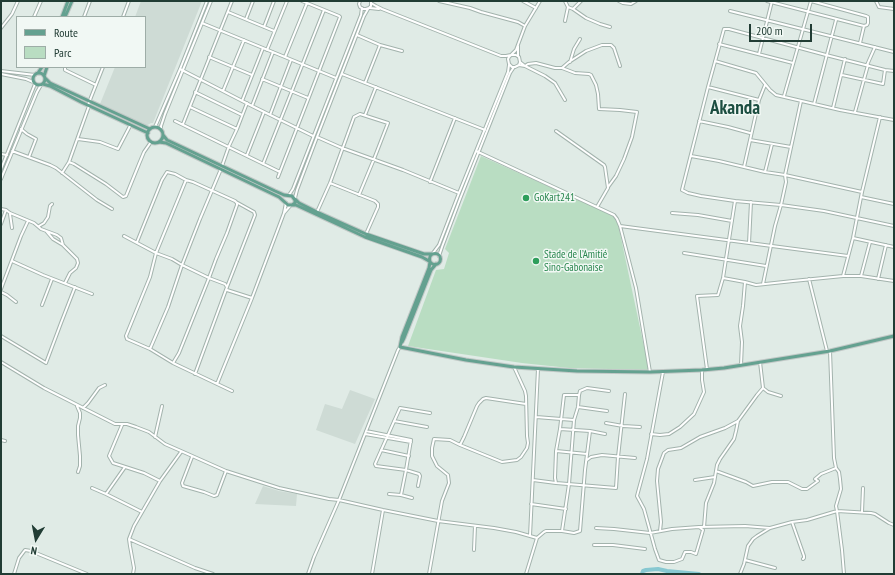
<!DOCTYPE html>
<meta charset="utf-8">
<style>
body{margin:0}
#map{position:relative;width:895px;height:575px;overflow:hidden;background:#e0ebe6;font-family:"PT Sans Narrow",sans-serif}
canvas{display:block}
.frame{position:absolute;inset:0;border:2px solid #213c34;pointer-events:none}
.legend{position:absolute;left:16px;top:16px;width:130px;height:52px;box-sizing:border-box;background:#f1f8f4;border:1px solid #9eada7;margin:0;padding:5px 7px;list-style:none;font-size:12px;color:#213c34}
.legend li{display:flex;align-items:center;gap:8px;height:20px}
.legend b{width:20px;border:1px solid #9eada7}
.north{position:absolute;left:16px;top:519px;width:40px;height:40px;-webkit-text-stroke:3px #f1f8f4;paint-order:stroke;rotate:190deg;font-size:11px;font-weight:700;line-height:16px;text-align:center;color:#213c34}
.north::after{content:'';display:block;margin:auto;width:14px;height:18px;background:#213c34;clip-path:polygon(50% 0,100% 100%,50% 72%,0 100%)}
.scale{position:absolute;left:749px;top:24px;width:63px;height:18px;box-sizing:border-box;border:2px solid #213c34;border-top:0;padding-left:5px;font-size:12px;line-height:14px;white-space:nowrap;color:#213c34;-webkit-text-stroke:3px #f1f8f4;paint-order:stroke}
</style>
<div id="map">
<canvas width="895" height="575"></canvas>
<div class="frame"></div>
<ul class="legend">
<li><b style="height:5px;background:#64a190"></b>Route</li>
<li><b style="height:11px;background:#b9ddc2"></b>Parc</li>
</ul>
<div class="north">N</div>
<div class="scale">200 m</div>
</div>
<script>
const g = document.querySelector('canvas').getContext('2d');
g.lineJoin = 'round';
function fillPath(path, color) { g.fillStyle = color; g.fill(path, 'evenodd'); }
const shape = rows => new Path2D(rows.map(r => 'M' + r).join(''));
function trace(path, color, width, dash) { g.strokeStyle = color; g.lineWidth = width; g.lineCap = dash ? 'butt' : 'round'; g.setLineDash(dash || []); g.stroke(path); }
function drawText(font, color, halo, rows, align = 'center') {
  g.font = font + ' "PT Sans Narrow",sans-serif'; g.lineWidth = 3; g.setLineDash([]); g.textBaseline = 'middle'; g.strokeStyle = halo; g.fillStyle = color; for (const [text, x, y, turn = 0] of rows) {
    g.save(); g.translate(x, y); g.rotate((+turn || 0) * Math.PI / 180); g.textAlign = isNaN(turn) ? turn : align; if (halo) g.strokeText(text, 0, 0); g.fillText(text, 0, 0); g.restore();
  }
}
fillPath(shape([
 [141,1,202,1,153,123,151,123,146,126,100,104,115,67,145,67,145,17,135,17],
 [350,390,375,399,355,444,316,430,325,404,342,409],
 [263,486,279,491,297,494,296,506,255,504]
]), '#cedbd5');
fillPath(shape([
 [481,156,612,215,616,219,618,224,649,370,569,368,522,363,408,346,436,270,444,269,449,253,445,249]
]), '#b9ddc2');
trace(shape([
 [642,574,643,571,646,570,658,569,667,571,699,574]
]), '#87c8d1', 4);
const minor = shape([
 [360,1,359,4,360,7,363,9,366,9,369,8,371,6,371,1],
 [439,1,470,8,481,12,518,22,525,26],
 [523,1,536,8],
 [619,1,623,3,631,4,636,1],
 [767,1,864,26,867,25,868,23,868,17,866,16,811,1],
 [876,1,879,7,894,9],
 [371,3,376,6,382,9,501,56,506,56,511,55,516,55,519,57,520,62,519,65,515,67,512,67,509,64,508,59,509,57,516,50,525,26,540,1],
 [568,7,573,9,586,18,600,24,610,27],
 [370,8,379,9],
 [573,9,581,1],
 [730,11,894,52],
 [228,12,274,31],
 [34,17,41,1],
 [84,17,90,1],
 [123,17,129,1],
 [246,19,253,1],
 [565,21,568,7,565,1],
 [202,23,336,78],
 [264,27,274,1],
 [1,28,12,14,18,1],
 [357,35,380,45,365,83],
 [860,43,864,26],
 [719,44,793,63],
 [380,45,402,51],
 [518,46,518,56],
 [267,50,287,1],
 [759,54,772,1],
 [209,57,252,75],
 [285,57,307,3],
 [715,61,756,73,770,90,776,95,840,110,894,120],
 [520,62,525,66,545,76,555,83,565,100],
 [570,62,574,49,580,39],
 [519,65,525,66,528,64,536,63,555,68,562,68,575,73,589,74,591,75,596,85,598,94,599,109,620,110,637,112,632,137,624,159,616,176,608,187],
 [867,65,875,47],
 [65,67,65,70,67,71,96,85],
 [562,68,569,62,586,51,602,45,611,45,614,48,620,66],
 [180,69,252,106,313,136],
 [1,71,35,75],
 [894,71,885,70,826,55,729,29,724,29,708,87,682,190,688,193,701,196,735,201,781,205,824,211,894,226],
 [1,74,26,79,33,82],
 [342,74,485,130],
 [842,75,883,84,885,70],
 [262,79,308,98],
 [708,87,759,100],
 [223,91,244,40],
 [195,92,242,115],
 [784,96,811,1],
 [242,101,263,48],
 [814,104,836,20],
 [88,105,103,67],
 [252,106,273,52],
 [190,107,237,129,247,103],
 [833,108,845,59],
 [855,112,868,65],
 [270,115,291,60],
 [365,115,376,87],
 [175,121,280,172],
 [699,121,728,127,750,133],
 [183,124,232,1],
 [155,127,180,69,207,1],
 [21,129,27,134,36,139,29,157],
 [161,129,161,126,165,114,211,1],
 [556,131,604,165,605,167,608,188,597,207],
 [317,137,342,148,403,170,459,193],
 [78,139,100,142,118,149,130,126],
 [750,140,791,147],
 [12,151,50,165,56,168,97,200,112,209],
 [476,151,614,215,617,219,620,226,636,288,650,372],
 [1,154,7,155],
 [247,155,264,112],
 [691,156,719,161,765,172,785,175,862,192,853,238,843,276],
 [69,162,74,164,106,184,123,197,126,196,139,164,144,152,151,142],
 [263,164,324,10],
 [222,166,229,146,237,129],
 [744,167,759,100,765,85],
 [1,169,35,84],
 [221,169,200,219,182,265,168,307,150,349,173,363,232,391],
 [765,172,772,144],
 [62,173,69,162,89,106],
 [278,177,340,17,339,16,302,1],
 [1,179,37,92,41,85],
 [430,182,455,118],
 [330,183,375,201,378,204,378,207,366,234],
 [862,192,880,117],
 [289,195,293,189,361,15,362,8],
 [861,197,894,204],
 [295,198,297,190,317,137,364,16,368,9],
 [286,203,284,213,290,206],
 [1,209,6,210,10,213,34,223,41,229,57,235,61,238,63,245,77,259,78,263,76,268,70,273,65,283],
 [317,212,330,183,354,117,360,114,388,123,374,159,359,195],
 [672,213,698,215,732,221],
 [10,214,12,228],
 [1,224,6,210],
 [39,226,44,223,48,217,50,206,52,204],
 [620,226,848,256],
 [47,232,53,239,63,245],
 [124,236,156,253,150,277,126,336,127,339,150,349],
 [853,238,894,247],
 [137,242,162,180,167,172,175,174,186,180],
 [749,243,751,202],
 [433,253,439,245,459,193,508,72,509,65],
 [684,253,766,266],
 [439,256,442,247,460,199,510,73,514,67],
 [12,261,43,275,92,294],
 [861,276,870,242],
 [723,278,745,282,756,285,793,281,843,276,861,276,894,281],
 [809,279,827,351],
 [878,279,886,245],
 [763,284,775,226,781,205,786,182,785,175,801,101],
 [227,287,255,215,254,212,236,202],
 [1,289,21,236,28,221],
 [227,290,252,298],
 [1,292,7,295,16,302],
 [42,305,52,279],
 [1,336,46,363,61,323,75,287],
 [1,362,44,388,115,424,127,424,136,427,149,432,165,444,181,451,226,471,279,488,329,499,339,500,383,510,438,521,494,528,516,532,537,538,526,574],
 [173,363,179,353,209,278,216,259,227,233,237,205,237,203,235,201,193,182,186,180,156,253,172,259,182,265,209,278,225,284,227,287,195,374],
 [741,365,742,342,740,326,743,306,745,282],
 [707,369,697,296,718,295,723,278,735,201],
 [663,372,647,459,637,496,644,509,655,549,659,560,666,562,674,562,682,559,685,552,691,552,696,554,703,530,699,527],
 [217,384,252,298,284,213],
 [763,388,768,392,781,396],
 [579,395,564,395,560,429,556,451,555,478,556,483,616,488,618,457,625,394],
 [77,406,80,413,80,418,78,426,78,435,80,456,80,466,78,472],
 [578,407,607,411],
 [83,408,88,403,99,388,105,385],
 [536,417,574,420],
 [394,421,427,427],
 [606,423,623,426,640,427],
 [122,425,109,456,113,463,144,473,160,481],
 [560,429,590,431,605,434],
 [366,431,411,440,406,470,401,495,389,494],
 [365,434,411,442],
 [651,434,660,435,669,434,680,427,694,414,704,392,702,380,702,370],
 [155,437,162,406],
 [1,440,5,441],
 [460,445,464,437,477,406,479,403,483,399,486,398,526,404],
 [381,450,409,456],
 [556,451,587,454],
 [192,457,182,483,183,486,204,492,214,496,217,495,226,471],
 [587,460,591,457,602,455,635,458],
 [716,471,746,482,753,486,772,482,788,482,802,489,807,489,818,481,815,479,821,474,836,468],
 [533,480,556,483],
 [695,480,715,477],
 [418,486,420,476,419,474,406,470,376,466,375,464,400,408,430,413],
 [92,488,106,494,125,467],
 [106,494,142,512],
 [401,495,412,498],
 [531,504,566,509],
 [862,512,863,488],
 [792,522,804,556,804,558,803,559],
 [704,527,706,503,714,483,717,465,720,459,734,439,736,431,738,421],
 [596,528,614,529,650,533,672,529,699,527,745,526,770,528],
 [562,531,569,484,574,420,578,407,579,395,580,391,587,388,609,391],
 [660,531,661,522,657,481,658,469,664,453,668,450,681,448,700,437,725,428,738,421,757,395,763,388,760,362],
 [530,536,538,369],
 [537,538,544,532,546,531,562,531,574,533,580,531,585,470,590,431],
 [129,539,195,568,213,574],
 [594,545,613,545,645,549],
 [474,550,475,526],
 [745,560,775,568],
 [14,574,19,558,25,550,31,551,87,574],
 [133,574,134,568,130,546,129,539,134,526,160,481,181,452],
 [308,574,314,557,339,500,398,350,400,347],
 [372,574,383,510],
 [429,574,442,501,449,483,448,475,437,466,432,456,432,448,434,439,450,440,460,445,502,462,517,460,521,457,527,448,528,443,527,436,526,396,525,391,514,367],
 [740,574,744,564,748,546,753,539,757,536,770,528,792,522,807,520,837,511,836,506,841,489,840,479,839,472,836,468,834,458,830,351],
 [844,574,842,550,837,511,871,513,875,514,889,523,894,525]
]);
const major = shape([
 [62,17,68,1],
 [65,17,72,1],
 '33 79a6 6 0 1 1 12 0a6 6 0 1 1-12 0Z',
 [38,73,42,67],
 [44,76,47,67],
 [45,78,50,83,150,129],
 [43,84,50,86,81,102,148,133],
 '147 135a8 8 0 1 1 16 0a8 8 0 1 1-16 0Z',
 [159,142,166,143,279,197,288,205,292,205,295,203,295,200,292,196,284,195,275,191,167,140,163,135],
 [295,199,299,203,317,212,366,234,424,254,432,254],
 [293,205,296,205,365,237,422,257,429,261],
 '429.5 259a5.5 5.5 0 1 1 11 0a5.5 5.5 0 1 1-11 0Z',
 [430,262,429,268,402,337,400,347,466,360,514,367,577,371,650,372,702,370,724,368,830,351,894,336],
 [402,342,404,338,431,270,436,264]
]);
trace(minor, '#a3b3ad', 4);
trace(major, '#c1c8c6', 5);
trace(minor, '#fff', 2);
trace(major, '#64a190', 3);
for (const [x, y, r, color] of [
 [526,198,4,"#2e9e5b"],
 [536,261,4,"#2e9e5b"]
]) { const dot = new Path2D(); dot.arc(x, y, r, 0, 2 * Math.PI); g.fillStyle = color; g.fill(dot); trace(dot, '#f1f8f4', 1.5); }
drawText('11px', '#27864d', '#f1f8f4', [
 ["GoKart241",534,198],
 ["Stade de l’Amitié",544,255],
 ["Sino-Gabonaise",544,268]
], 'left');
drawText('bold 19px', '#1c4e41', '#f1f8f4', [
 ["Akanda",735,109]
]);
</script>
